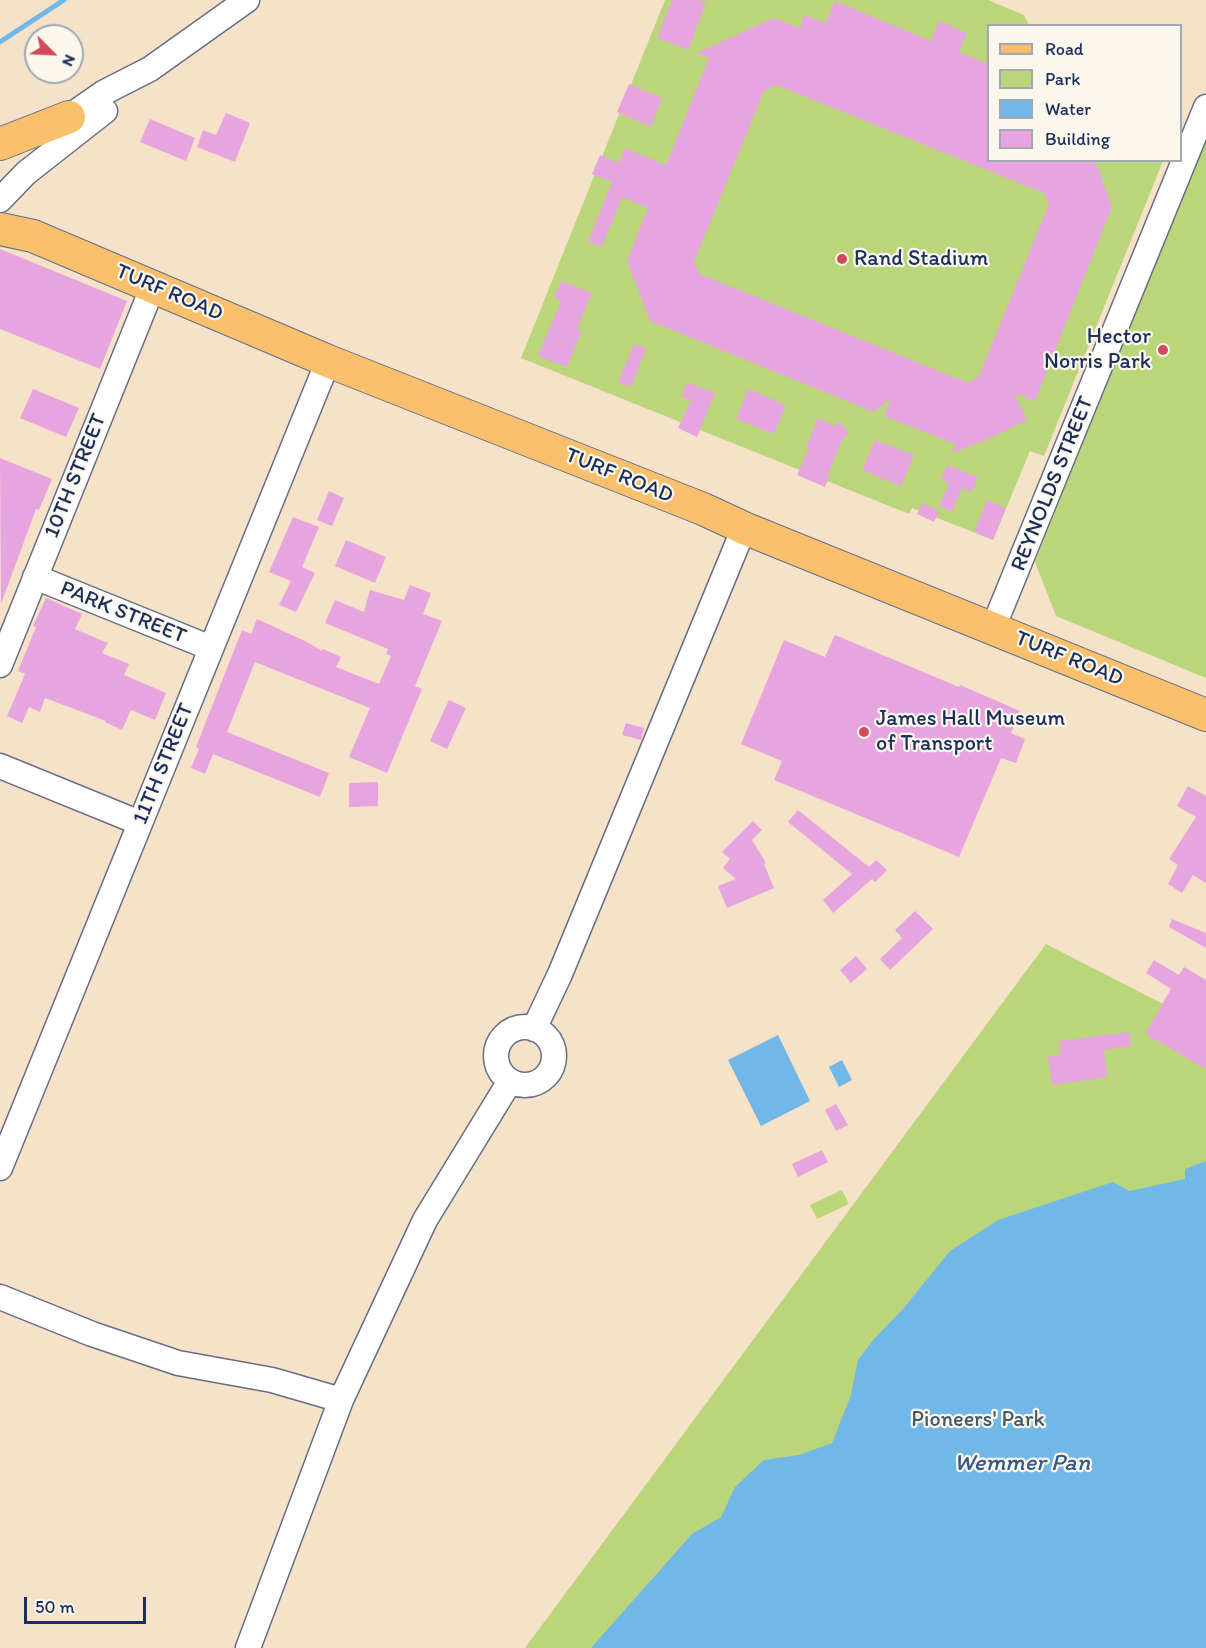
<!DOCTYPE html>
<style>
body{margin:0}
#map{position:relative;width:1206px;height:1648px;overflow:hidden;background:#f5e2c9;font-family:Itim,sans-serif}
canvas{display:block}
.legend{position:absolute;left:987px;top:24px;width:195px;height:138px;box-sizing:border-box;background:#fbf7ec;border:2px solid #a1a7b3;margin:0;padding:8px 10px;list-style:none;font-size:18px;color:#1b2f5e}
.legend li{display:flex;align-items:center;gap:12px;height:30px}
.legend b{width:30px;border:2px solid #a1a7b3}
.north{position:absolute;left:24px;top:24px;width:60px;height:60px;box-sizing:border-box;background:#fbf7ec;border:2px solid #a1a7b3;border-radius:50%;rotate:114deg;font-size:16px;font-weight:700;line-height:24px;text-align:center;color:#1b2f5e}
.north::after{content:'';display:block;margin:auto;width:21px;height:27px;background:#d1495b;clip-path:polygon(50% 0,100% 100%,50% 72%,0 100%)}
.scale{position:absolute;left:24px;top:1597px;width:122px;height:27px;box-sizing:border-box;border:3px solid #1b2f5e;border-top:0;padding-left:8px;font-size:18px;line-height:21px;white-space:nowrap;color:#1b2f5e;-webkit-text-stroke:4px #fbf7ec;paint-order:stroke}
</style>
<div id="map">
<canvas width="1206" height="1648"></canvas>
<ul class="legend">
<li><b style="height:8px;background:#f8bf6c"></b>Road</li>
<li><b style="height:16px;background:#bbd57b"></b>Park</li>
<li><b style="height:16px;background:#71b7e8"></b>Water</li>
<li><b style="height:16px;background:#e6a5de"></b>Building</li>
</ul>
<div class="north">N</div>
<div class="scale">50 m</div>
</div>
<script>
const g = document.querySelector('canvas').getContext('2d');
g.lineJoin = 'round';
function fillPath(path, color) { g.fillStyle = color; g.fill(path, 'evenodd'); }
const shape = rows => new Path2D(rows.map(r => 'M' + r).join(''));
function trace(path, color, width, dash) { g.strokeStyle = color; g.lineWidth = width; g.lineCap = dash ? 'butt' : 'round'; g.setLineDash(dash || []); g.stroke(path); }
function drawText(font, color, halo, rows, align = 'center') {
  g.font = font + ' Itim,sans-serif'; g.lineWidth = 4.5; g.setLineDash([]); g.textBaseline = 'middle'; g.strokeStyle = halo; g.fillStyle = color; for (const [text, x, y, turn = 0] of rows) {
    g.save(); g.translate(x, y); g.rotate((+turn || 0) * Math.PI / 180); g.textAlign = isNaN(turn) ? turn : align; if (halo) g.strokeText(text, 0, 0); g.fillText(text, 0, 0); g.restore();
  }
}
fillPath(shape([
 [665,0,988,0,1024,15,1029,25,988,26,988,160,1163,161,1044,456,1030,451,993,540,912,508,909,514,521,358],
 [1206,138,1206,678,1056,616,1035,562],
 [1046,944,1206,1026,1206,1648,525,1648],
 [842,1190,849,1204,817,1219,810,1205]
]), '#bbd57b');
fillPath(shape([
 [778,1035,810,1101,761,1126,728,1060],
 [842,1060,852,1080,839,1087,829,1067],
 [1206,1161,1206,1648,591,1648,692,1534,721,1517,735,1487,764,1460,799,1455,832,1443,851,1395,858,1360,874,1339,903,1309,950,1251,998,1220,1113,1182,1129,1191,1185,1179,1185,1169]
]), '#71b7e8');
trace(shape([
 [0,42,64,0]
]), '#71b7e8', 5);
fillPath(shape([
 [672,0,699,0,706,3,688,50,657,38],
 [835,1,931,41,939,21,967,33,959,52,988,64,988,160,1095,160,1112,207,1035,401,1014,393,1027,420,986,440,952,453,955,444,884,416,892,397,874,412,650,321,627,261,648,208,622,197,602,247,588,241,612,182,592,174,600,155,619,163,625,148,666,165,709,58,697,53,773,18,800,28,804,15,826,23],
 [776,85,1044,193,1049,204,979,376,968,383,700,274,694,262,764,91],
 [629,84,662,98,651,127,617,112],
 [226,113,250,123,235,162,197,147,203,130,216,135],
 [150,119,195,138,186,161,140,142],
 [0,249,127,301,100,369,0,329],
 [561,281,592,293,577,329,582,330,567,367,538,356,561,301,554,298],
 [634,344,646,349,631,387,618,382],
 [687,382,715,393,697,437,678,428,691,400,681,397],
 [33,389,79,408,66,437,20,418],
 [748,389,786,405,774,434,736,419],
 [818,418,834,426,840,422,849,433,843,438,828,474,830,475,825,487,797,475,809,448,806,447],
 [875,440,914,455,901,486,862,470],
 [0,458,52,479,39,510,36,509,1,604],
 [947,465,978,477,972,492,962,488,952,512,939,506,949,483,941,480],
 [329,491,344,498,332,526,317,520],
 [987,500,1006,508,993,540,974,532],
 [923,503,939,511,934,522,917,514],
 [293,517,319,527,302,567,315,573,296,612,279,605,291,581,269,572],
 [346,540,386,557,375,583,335,566],
 [410,585,431,593,423,614,442,621,415,686,422,689,387,773,349,757,370,708,255,662,227,732,329,773,320,797,213,754,205,774,191,768,199,749,196,747,242,630,251,634,257,619,307,642,322,651,323,649,341,657,336,667,379,684,391,656,386,654,388,649,325,623,335,600,364,612,370,590,404,600],
 [46,598,82,614,75,629,108,643,102,653,129,664,124,675,166,693,155,720,131,710,122,730,105,722,106,721,45,698,40,712,29,707,22,723,7,716,25,674,18,671,36,627,33,626],
 [835,635,959,687,960,685,1020,711,1011,733,1025,739,1016,763,1001,758,959,857,774,780,782,761,741,744,784,640,825,657],
 [449,700,466,708,447,749,430,741],
 [626,723,644,728,641,740,622,735],
 [378,782,378,806,349,807,349,783],
 [1188,786,1206,796,1206,883,1193,875,1182,893,1168,884,1178,865,1169,859,1196,817,1177,806],
 [798,810,869,867,876,860,887,870,875,882,872,879,833,913,823,900,852,874,788,822],
 [753,821,762,830,752,840,766,863,764,864,774,888,727,908,718,886,736,879,723,868,730,859,722,852],
 [915,911,933,929,890,970,880,959,902,938,895,930],
 [1172,919,1206,933,1206,948,1169,927],
 [856,956,867,969,851,983,840,970],
 [1154,960,1179,975,1184,967,1206,980,1206,1069,1145,1034,1171,989,1146,973],
 [1129,1032,1131,1046,1104,1050,1107,1077,1052,1085,1048,1056,1061,1054,1059,1041],
 [836,1104,848,1125,836,1131,825,1110],
 [822,1150,828,1162,798,1177,792,1164]
]), '#e6a5de');
const minor = shape([
 [54,127,103,93,150,69,247,0],
 [0,200,26,173,105,111],
 [35,577,211,648],
 [993,628,1206,107],
 [0,665,153,286],
 [0,766,140,823],
 '496 1056a29 29 0 1 1 58 0a29 29 0 1 1-58 0Z',
 [534,1029,560,974,744,528],
 [0,1168,328,361],
 [0,1297,92,1334,178,1363,272,1380,341,1400],
 [248,1648,341,1400,425,1220,510,1081]
]);
const major = shape([
 [0,144,69,117],
 [0,229,33,236,328,361,703,509,744,528,1206,715]
]);
trace(minor, '#676e83', 27);
trace(major, '#676e83', 34);
trace(minor, '#fff', 24);
trace(major, '#f8bf6c', 32);
for (const [x, y, r, color] of [
 [842,259,6,"#d1495b"],
 [1163,350,6,"#d1495b"],
 [864,732,6,"#d1495b"]
]) { const dot = new Path2D(); dot.arc(x, y, r, 0, 2 * Math.PI); g.fillStyle = color; g.fill(dot); trace(dot, '#fbf7ec', 2); }
drawText('22px', '#1b2f5e', '#fbf7ec', [
 ["Rand Stadium",854,259],
 ["Hector",1151,337,"right"],
 ["Norris Park",1151,362,"right"],
 ["James Hall Museum",876,719],
 ["of Transport",876,744]
], 'left');
drawText('22px', '#1b2f5e', '#fbf7ec', [
 ["TURF ROAD",169,293,23],
 ["10TH STREET",76,476,-68],
 ["TURF ROAD",619,476,22],
 ["REYNOLDS STREET",1053,484,-68],
 ["PARK STREET",123,613,22],
 ["TURF ROAD",1069,659,22],
 ["11TH STREET",164,764,-68]
]);
drawText('22px', '#435865', '#fbf7ec', [
 ["Pioneers' Park",978,1420]
]);
drawText('italic 24px', '#355887', '#fbf7ec', [
 ["Wemmer Pan",1022,1464]
]);
</script>
